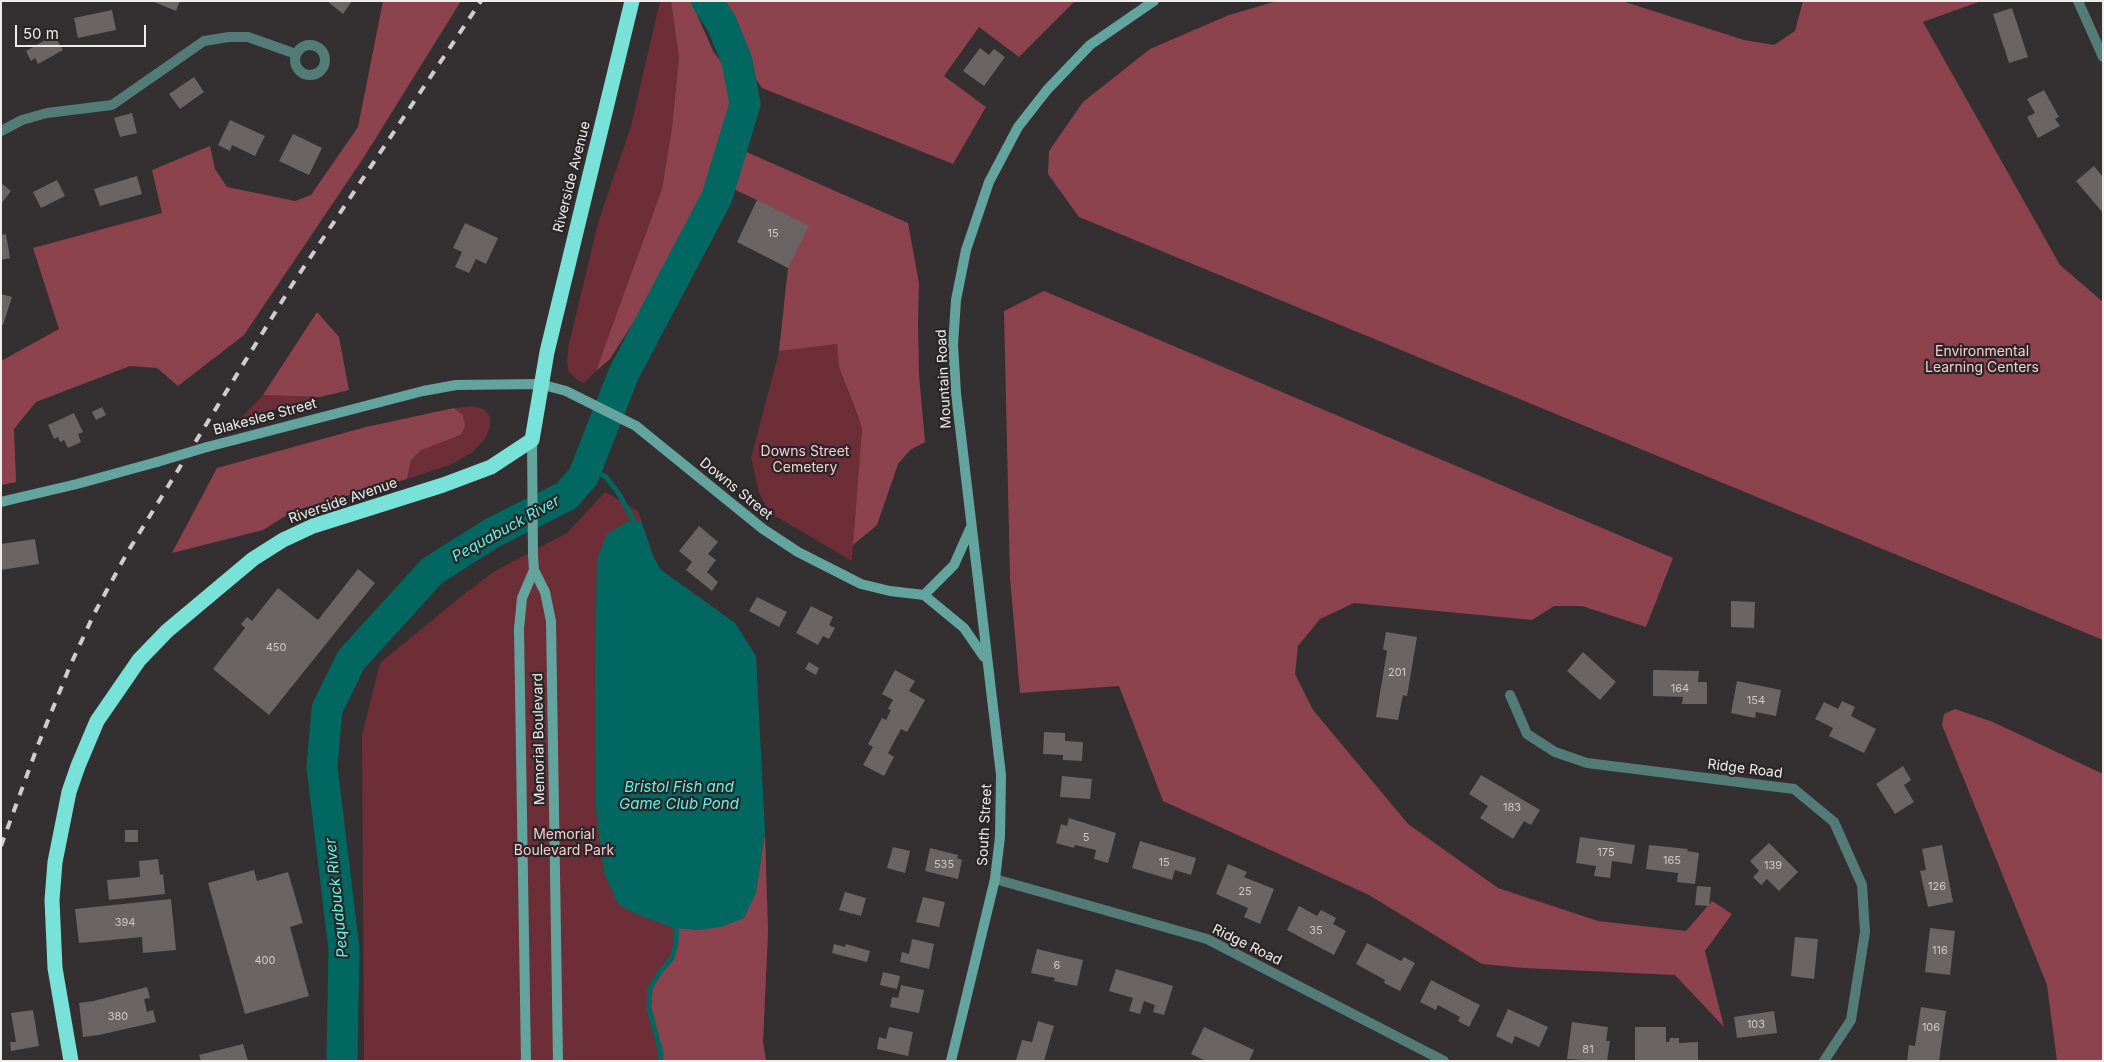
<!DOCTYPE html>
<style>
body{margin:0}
#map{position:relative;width:2104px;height:1062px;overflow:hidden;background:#342f30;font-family:Inter,sans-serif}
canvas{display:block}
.frame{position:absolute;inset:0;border:2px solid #efecec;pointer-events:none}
.scale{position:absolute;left:15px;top:25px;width:131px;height:22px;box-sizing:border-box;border:2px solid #efecec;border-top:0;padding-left:6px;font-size:15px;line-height:18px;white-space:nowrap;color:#efecec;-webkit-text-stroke:4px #2a2526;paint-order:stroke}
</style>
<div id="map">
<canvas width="2104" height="1062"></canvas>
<div class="frame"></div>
<div class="scale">50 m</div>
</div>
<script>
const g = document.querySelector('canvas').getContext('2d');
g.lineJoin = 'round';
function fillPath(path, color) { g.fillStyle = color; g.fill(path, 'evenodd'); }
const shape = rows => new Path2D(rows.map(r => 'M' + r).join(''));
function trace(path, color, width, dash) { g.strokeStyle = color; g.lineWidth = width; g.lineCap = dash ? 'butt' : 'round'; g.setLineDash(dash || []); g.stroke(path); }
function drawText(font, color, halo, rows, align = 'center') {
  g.font = font + ' Inter,sans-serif'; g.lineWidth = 4.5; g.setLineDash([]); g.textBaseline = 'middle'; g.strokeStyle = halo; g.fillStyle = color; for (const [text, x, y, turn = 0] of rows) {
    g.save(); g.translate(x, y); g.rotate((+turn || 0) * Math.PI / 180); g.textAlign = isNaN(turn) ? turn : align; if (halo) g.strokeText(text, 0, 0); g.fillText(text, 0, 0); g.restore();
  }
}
fillPath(shape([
 [660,1,671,1,679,58,672,127,662,189,606,346,596,371,584,383,577,380,568,370,567,361,568,348,598,223,631,126],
 [837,343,839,367,862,429,852,561,770,513,759,493,751,458,779,351],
 [263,395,320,397,241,418],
 [473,406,485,410,490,417,490,427,485,439,473,452,450,465,407,479,411,460,421,449,462,435,463,415,454,408],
 [605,492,638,511,653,556,661,570,735,623,756,656,768,931,763,1042,766,1061,364,1061,362,735,380,663,464,594,495,571,567,533]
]), '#6d2e37');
fillPath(shape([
 [383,1,461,1,364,157,244,335,178,386,157,368,130,366,36,402,14,429,16,482,1,485,1,361,59,329,33,248,162,213,152,170,210,146,215,169,227,187,295,201,311,195,358,127],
 [671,1,691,1,713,51,724,66,729,88,729,113,720,159,709,194,633,323,610,359,596,371,662,189,672,127,679,58],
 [723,1,1075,1,1019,57,979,27,944,76,986,107,953,164,762,88,752,73,740,38],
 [1277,1,1622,1,1744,40,1774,45,1795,31,1803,1,1981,1,1923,22,2060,265,2103,302,2103,640,1079,217,1048,174,1049,151,1083,102,1150,49,1229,15],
 [742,150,908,223,919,283,918,323,919,375,925,442,910,450,898,464,877,525,853,545,862,429,857,414,839,367,837,344,779,351,788,268,757,200,729,187],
 [1044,291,1673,558,1646,627,1582,606,1554,606,1532,620,1354,603,1320,619,1298,646,1295,674,1313,710,1408,824,1498,888,1598,921,1686,931,1712,901,1732,914,1705,951,1724,1027,1675,975,1524,968,1482,964,1369,895,1163,801,1119,686,1020,693,1010,578,1004,311],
 [317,312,339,337,349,390,320,397,263,395],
 [454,408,463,415,465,426,461,435,421,450,411,460,407,479,303,508,287,515,263,530,172,553,217,468,366,427],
 [1955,709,1993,722,2103,774,2103,1061,2057,1061,2047,985,1942,725,1944,714],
 [765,832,768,931,763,1042,766,1061,661,1061,661,1053,649,1008,650,988,660,972,672,958,678,928,700,930,756,893]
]), '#8d434d');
fillPath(shape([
 [641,521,653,556,661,570,735,623,756,656,765,832,756,893,744,918,721,927,700,930,673,928,634,913,618,904,604,873,596,810,595,672,597,559,607,534,627,522]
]), '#026761');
trace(shape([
 [587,467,606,477,619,494,634,521,634,527],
 [661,1061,661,1053,649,1008,650,988,660,972,672,958,676,943,677,924]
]), '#026761', 5);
trace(shape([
 [342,1061,344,949,322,767,327,709,351,660,432,571,492,533,566,496,583,477,624,373,717,197,745,104,737,61,722,24,707,1]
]), '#026761', 31);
fillPath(shape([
 [152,1,180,1,176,11],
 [327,1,352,1,343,14],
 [2012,8,2028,57,2009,63,1993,14],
 [112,10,116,30,78,38,74,18],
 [54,35,63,50,38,64,35,58,31,61,26,51],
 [980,48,989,55,994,49,1005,57,984,86,963,71],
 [194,77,204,92,180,109,169,94],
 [2044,90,2059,117,2055,119,2060,126,2038,138,2027,117,2035,113,2027,99],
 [132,113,137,133,120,137,114,118],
 [230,120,265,136,255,156,232,145,230,151,218,145],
 [293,134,322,148,309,175,279,161],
 [2094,166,2103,177,2103,213,2076,181],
 [137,176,142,194,100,206,94,189],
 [57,180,65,196,41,208,33,192],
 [1,183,11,191,1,204],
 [757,200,809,226,788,268,737,242],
 [465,223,498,238,486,264,476,259,469,273,455,267,462,252,453,248],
 [6,234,10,258,1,260,1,235],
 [1,294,12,297,3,325,1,325],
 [102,407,106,415,96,420,92,412],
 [74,413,83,432,78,434,81,442,68,448,64,440,60,442,58,437,54,439,48,425],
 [699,526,718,542,708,554,716,560,707,572,718,582,712,591,686,570,692,562,679,551],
 [35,539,39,564,1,570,1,544],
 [358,569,375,583,269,715,213,669,245,628,241,624,247,617,252,621,278,588,318,620],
 [757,597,787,612,779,627,749,611],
 [1731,601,1755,602,1754,628,1731,627],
 [811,606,833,617,829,625,835,628,829,639,823,636,818,645,796,633],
 [1386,632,1417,637,1407,696,1403,695,1398,720,1376,717,1387,651,1383,649],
 [1583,652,1616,682,1600,700,1567,671],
 [809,662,819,668,816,675,805,669],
 [895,670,915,681,909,691,925,700,907,732,901,729,888,753,894,757,884,776,863,765,873,747,868,744,882,718,886,720,891,710,888,709,893,700,882,694],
 [1653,670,1699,671,1698,682,1707,682,1707,704,1682,704,1683,697,1653,696],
 [1737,681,1781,690,1776,716,1756,712,1755,718,1731,713],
 [1842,701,1855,707,1851,716,1876,729,1864,753,1829,736,1833,728,1815,719,1824,702,1838,709],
 [1044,732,1065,733,1065,741,1083,742,1082,761,1063,760,1063,755,1043,754],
 [1903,766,1911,780,1904,785,1914,802,1895,814,1876,784],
 [1481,775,1540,810,1531,825,1524,821,1513,839,1480,818,1488,806,1469,794],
 [1062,776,1092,779,1090,799,1060,797],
 [1069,818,1116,833,1108,863,1094,859,1096,850,1075,845,1074,848,1056,843,1061,824,1067,826],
 [125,830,138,830,138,842,125,842],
 [1580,837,1635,845,1632,864,1612,861,1610,878,1594,876,1596,866,1576,863],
 [1140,841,1196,858,1191,875,1175,870,1172,880,1132,868],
 [1769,843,1798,872,1779,891,1767,879,1761,885,1753,877,1759,871,1750,861],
 [1649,845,1688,849,1687,851,1699,853,1695,884,1677,882,1678,873,1646,869],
 [1942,845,1953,902,1928,907,1920,871,1926,870,1922,849],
 [893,847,910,851,905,873,887,868],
 [930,848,958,855,957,858,962,860,958,879,925,871],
 [158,859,160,875,163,874,165,894,109,900,107,880,140,877,139,861],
 [1228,864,1247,872,1244,877,1274,889,1260,924,1244,917,1248,908,1216,894],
 [254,870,257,881,288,872,303,923,290,927,309,996,245,1014,208,883],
 [1697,886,1711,887,1709,906,1695,905],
 [845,892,866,898,861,916,839,910],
 [923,897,945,902,939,927,916,922],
 [171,899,176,950,143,953,142,937,79,943,75,909],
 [1299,906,1317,916,1321,910,1336,918,1333,924,1346,931,1334,955,1287,930],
 [1930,928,1955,931,1950,975,1925,972],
 [1795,937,1818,939,1814,979,1791,976],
 [912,939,934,944,929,969,900,962,902,952,909,954],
 [1367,943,1401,961,1404,957,1415,963,1400,991,1384,983,1385,980,1356,964],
 [834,944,845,947,846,944,870,951,867,962,832,953],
 [1037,949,1083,960,1077,986,1054,981,1055,978,1031,973],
 [1116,969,1173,986,1164,1015,1153,1012,1155,1005,1144,1001,1140,1014,1129,1011,1133,998,1109,991],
 [883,972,900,976,897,989,880,985],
 [1431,980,1480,1005,1469,1027,1458,1021,1460,1017,1438,1005,1436,1010,1420,1002],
 [901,985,924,990,919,1013,890,1007,892,997,898,998],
 [147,987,150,998,144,999,147,1012,153,1010,156,1022,99,1035,83,1037,79,1003,94,1001],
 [1921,1007,1946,1011,1939,1061,1907,1061,1909,1045,1915,1046],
 [1508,1009,1548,1027,1539,1047,1515,1036,1512,1044,1496,1036],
 [33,1010,39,1046,11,1051,10,1042,16,1042,11,1013],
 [1774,1011,1777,1033,1737,1038,1734,1017],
 [1038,1021,1054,1026,1044,1061,1016,1060,1022,1040,1032,1042],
 [1572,1022,1608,1027,1606,1041,1610,1041,1607,1061,1567,1059],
 [889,1027,913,1032,908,1056,877,1049,879,1037,886,1039],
 [1204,1027,1254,1050,1249,1061,1206,1061,1191,1054],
 [1635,1027,1666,1027,1666,1042,1669,1042,1670,1038,1679,1038,1679,1043,1698,1042,1698,1061,1635,1061],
 [243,1044,248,1061,201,1061,199,1055]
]), '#6a6465');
trace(shape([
 [2078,1,2103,57],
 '295 60a15 15 0 1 1 30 0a15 15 0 1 1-30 0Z',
 [1,131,22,120,47,113,112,105,204,41,229,37,248,37,296,54],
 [1510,695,1527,734,1555,752,1587,763,1794,789,1834,822,1862,885,1865,932,1851,1020,1824,1061],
 [995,879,1207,939,1444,1061]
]), '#537b77', 10);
trace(shape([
 [532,440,533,556,534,570,545,592,551,621,558,1061],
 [207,447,423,391,456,385,540,384,566,391,636,426,763,529,798,552,861,584,890,591,924,595,964,628,984,657],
 [1,502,77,484,157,462],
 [924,595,954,565,970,529],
 [526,1061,519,629,522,598,534,570],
 [951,1061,995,879,1000,837,1001,775,956,393,953,345,956,300,966,250,989,182,1018,127,1047,90,1090,45,1154,1]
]), '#63a59e', 10);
trace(shape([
 [71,1061,55,968,52,900,55,862,69,792,78,766,97,721,139,660,167,631,253,559,283,540,313,526,443,485,491,467,532,440,547,352,632,1]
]), '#78e2d8', 15);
trace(shape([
 [1,846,38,745,70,666,94,614,127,553,292,285,481,1]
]), '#d0cccd', 4, [9, 9]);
trace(shape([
 [157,462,207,447]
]), '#63a59e', 10);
drawText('11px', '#cecaca', null, [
 ["15",773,234],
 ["450",276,648],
 ["201",1397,673],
 ["164",1680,689],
 ["154",1756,701],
 ["183",1512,808],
 ["5",1086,838],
 ["175",1606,853],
 ["165",1672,861],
 ["15",1164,863],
 ["535",944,865],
 ["139",1773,866],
 ["126",1937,887],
 ["25",1245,892],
 ["394",125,923],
 ["35",1316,931],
 ["116",1940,951],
 ["400",265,961],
 ["6",1057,966],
 ["380",118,1017],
 ["103",1756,1025],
 ["106",1931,1028],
 ["81",1588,1050]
]);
drawText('14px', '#efecec', '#2a2526', [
 ["Riverside Avenue",572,177,-76],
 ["Mountain Road",944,379,-93],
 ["Blakeslee Street",265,417,-15],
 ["Downs Street",736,489,39],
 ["Riverside Avenue",343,501,-19],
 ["Memorial Boulevard",539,739,-91],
 ["Ridge Road",1745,769,7],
 ["South Street",985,825,-87],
 ["Ridge Road",1247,945,26]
]);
drawText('14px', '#faccd0', '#2a2526', [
 ["Environmental",1982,352],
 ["Learning Centers",1982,368],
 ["Downs Street",805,452],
 ["Cemetery",805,468],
 ["Memorial",564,835],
 ["Boulevard Park",564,851]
]);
drawText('italic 15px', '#5cf6e9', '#2a2526', [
 ["Pequabuck River",506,529,-29],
 ["Bristol Fish and",679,787],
 ["Game Club Pond",679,804],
 ["Pequabuck River",337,898,-96]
]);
</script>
